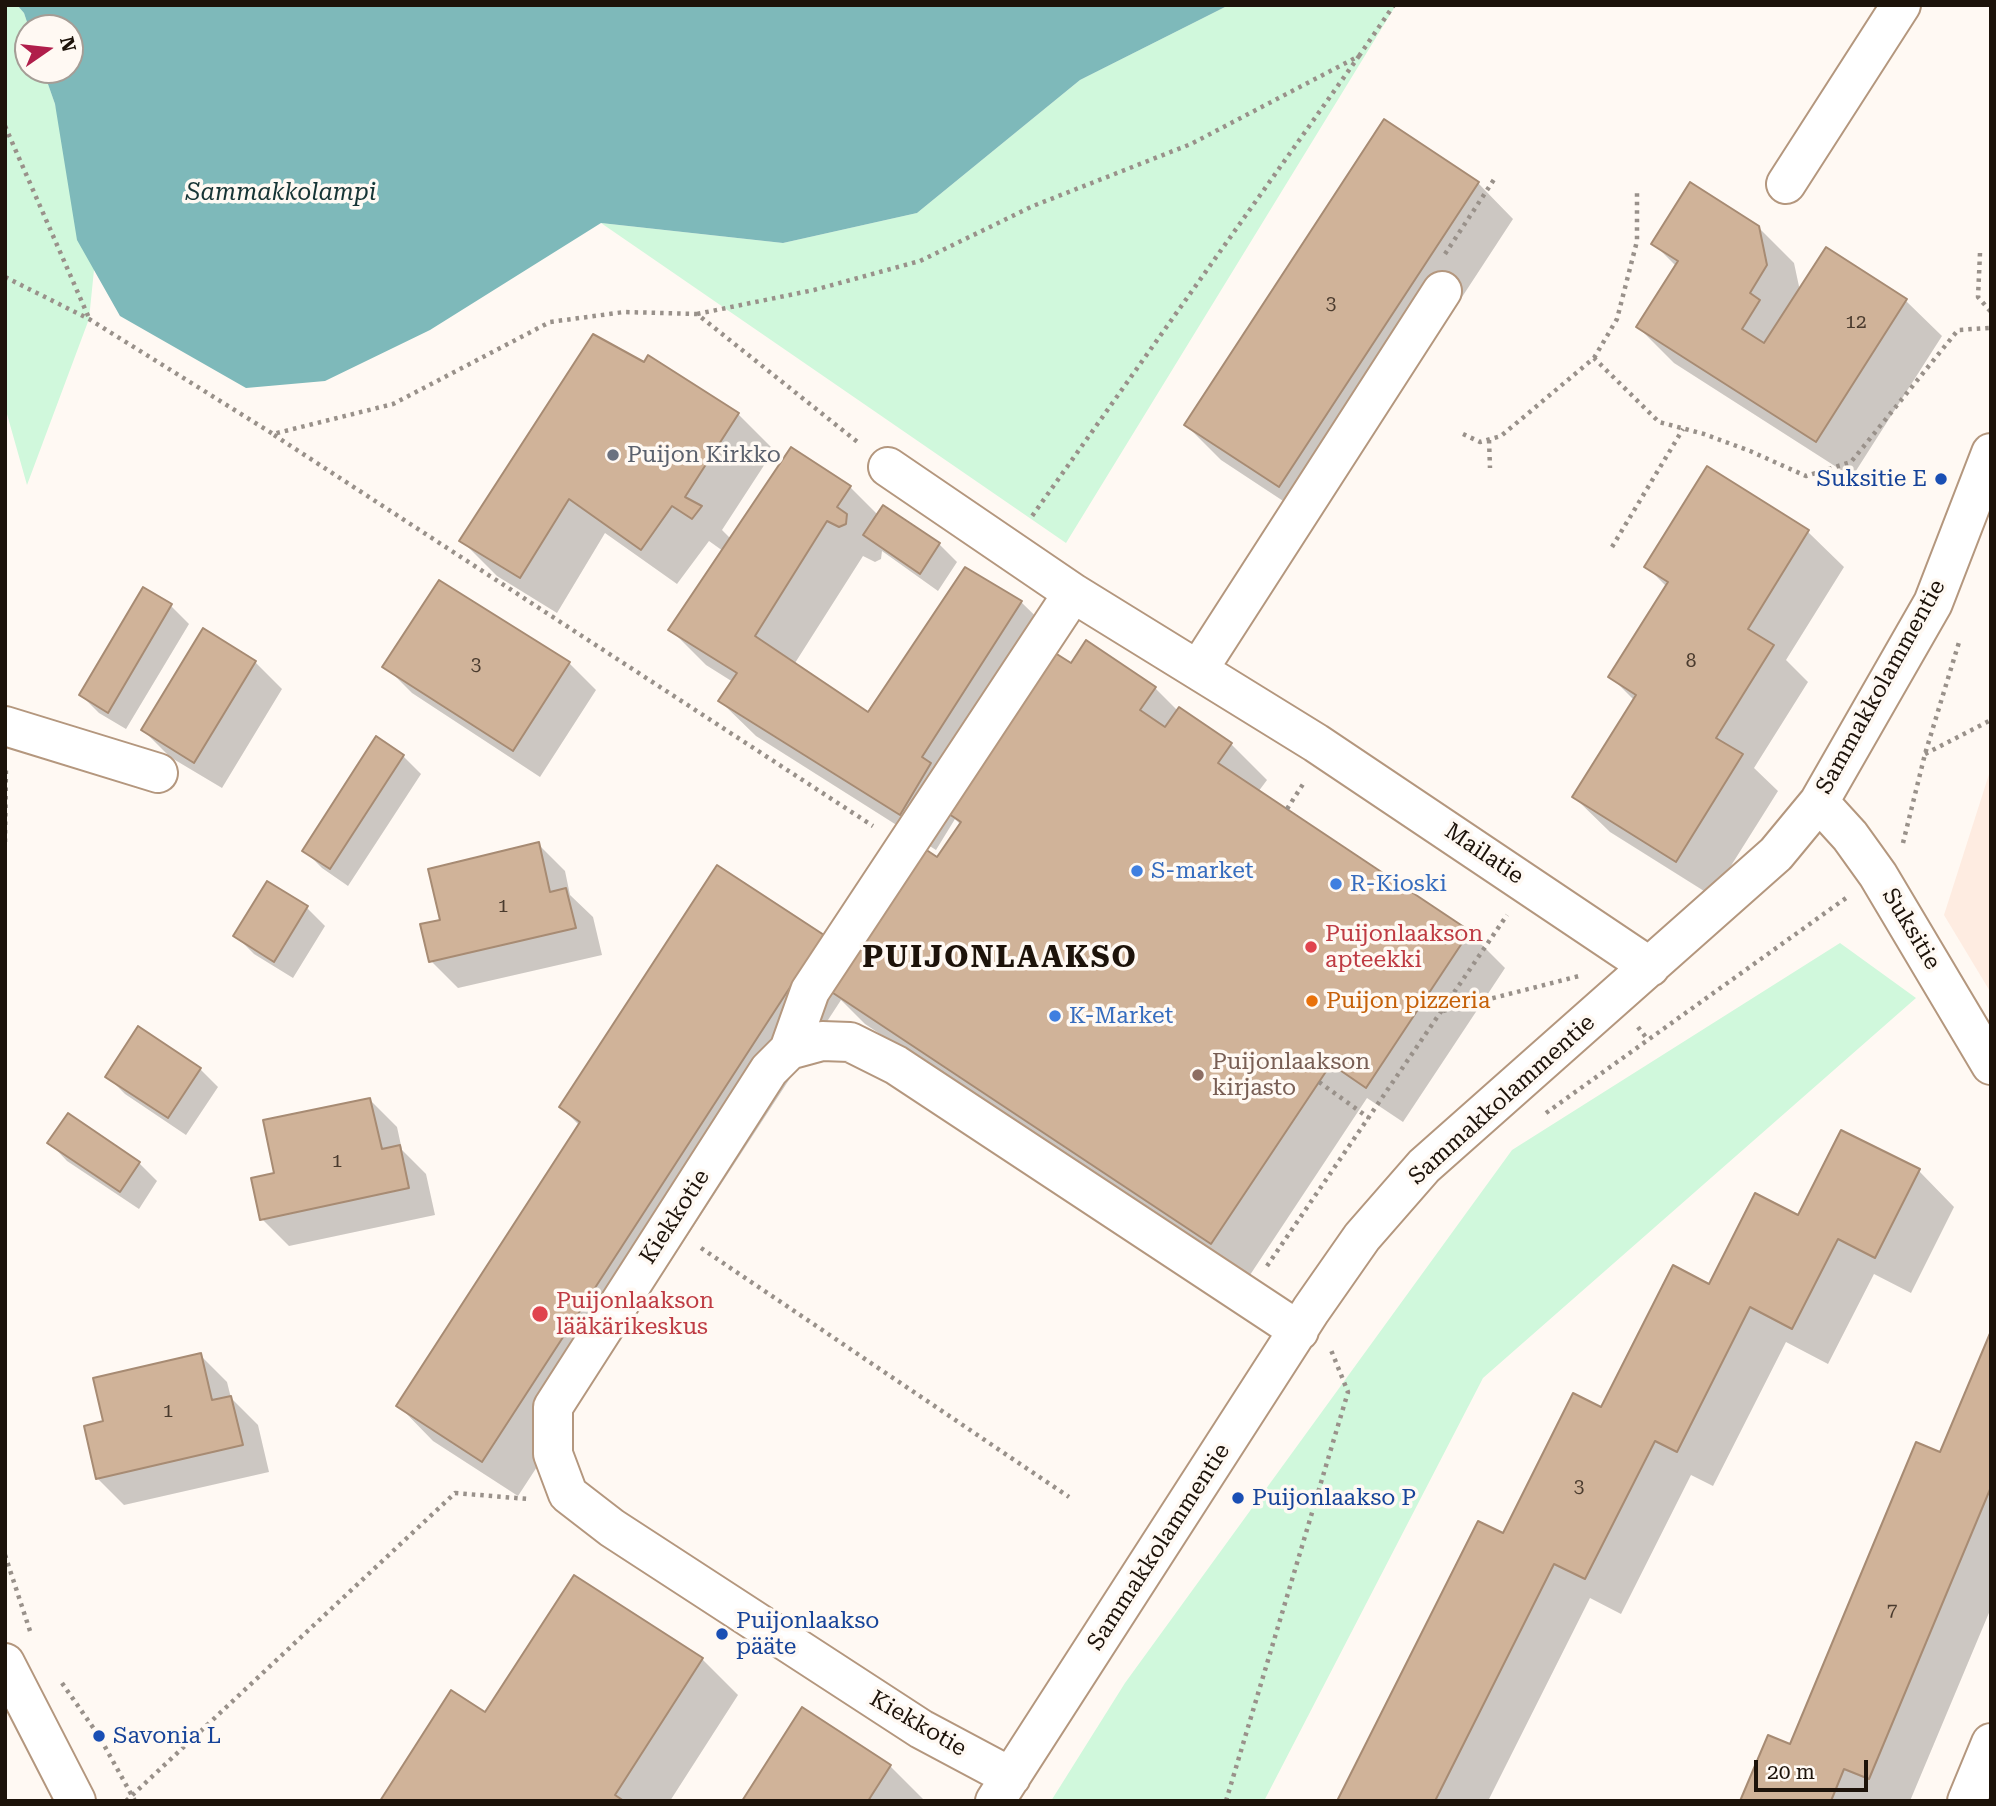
<!DOCTYPE html>
<meta charset="utf-8">
<style>
body{margin:0}
#map{position:relative;width:1996px;height:1806px;overflow:hidden;background:#fff9f3;font-family:"Roboto Serif",serif}
canvas{display:block}
.frame{position:absolute;inset:0;border:7px solid #1d130a;pointer-events:none}
.north{position:absolute;left:14px;top:14px;width:70px;height:70px;box-sizing:border-box;background:#fff9f3;border:2px solid #a59d96;border-radius:50%;rotate:76deg;font-size:19px;font-weight:700;line-height:28px;text-align:center;color:#1d130a}
.north::after{content:'';display:block;margin:auto;width:24px;height:32px;background:#b01e4b;clip-path:polygon(50% 0,100% 100%,50% 72%,0 100%)}
.scale{position:absolute;left:1754px;top:1760px;width:114px;height:32px;box-sizing:border-box;border:4px solid #1d130a;border-top:0;padding-left:9px;font-size:21px;line-height:24px;white-space:nowrap;color:#1d130a;-webkit-text-stroke:5px #fff9f3;paint-order:stroke}
</style>
<div id="map">
<canvas width="1996" height="1806"></canvas>
<div class="frame"></div>
<div class="north">N</div>
<div class="scale">20 m</div>
</div>
<script>
const g = document.querySelector('canvas').getContext('2d');
g.lineJoin = 'round';
function fillPath(path, color) { g.fillStyle = color; g.fill(path, 'evenodd'); }
const shape = rows => new Path2D(rows.map(r => 'M' + r).join(''));
function trace(path, color, width, dash) { g.strokeStyle = color; g.lineWidth = width; g.lineCap = dash ? 'butt' : 'round'; g.setLineDash(dash || []); g.stroke(path); }
function drawText(font, color, halo, rows, align = 'center') {
  g.font = font + ' "Roboto Serif",serif'; g.lineWidth = 7; g.setLineDash([]); g.textBaseline = 'middle'; g.strokeStyle = halo; g.fillStyle = color; for (const [text, x, y, turn = 0] of rows) {
    g.save(); g.translate(x, y); g.rotate((+turn || 0) * Math.PI / 180); g.textAlign = isNaN(turn) ? turn : align; if (halo) g.strokeText(text, 0, 0); g.fillText(text, 0, 0); g.restore();
  }
}
fillPath(shape([
 [1991,768,1991,993,1944,915]
]), '#feece1');
fillPath(shape([
 [5,5,17,5,24,13,29,28,28,70,43,70,55,104,95,260,89,319,27,485,5,407],
 [1229,5,1396,5,1066,543,601,223,783,243,917,213,1080,80],
 [1840,943,1916,998,1483,1378,1264,1801,1051,1801,1125,1683,1512,1150]
]), '#d0f8dc');
fillPath(shape([
 [17,5,1229,5,1080,80,917,213,783,243,601,223,430,330,325,381,246,388,120,316,77,240,55,104,43,70,70,70,70,28,29,28,24,13]
]), '#7eb9ba');
fillPath(shape([
 [1478,183,1513,219,1315,522,1221,460,1186,425],
 [1758,227,1794,263,1800,291,1826,249,1906,301,1942,336,1852,477,1674,363,1638,327,1677,267,1653,243],
 [649,357,738,414,774,450,722,530,731,539,850,487,878,515,939,544,957,562,938,591,882,551,881,559,875,562,863,556,795,663,869,714,1021,602,1057,637,966,779,1072,665,1155,688,1178,711,1231,744,1267,780,1258,792,1469,932,1505,968,1403,1122,1367,1098,1248,1278,865,1024,841,1000,518,1496,433,1441,398,1405,580,1126,561,1107,938,859,961,825,955,819,936,850,756,736,720,701,733,682,706,665,670,629,723,551,709,541,677,584,605,533,557,613,497,576,462,541,644,365],
 [1708,468,1808,532,1844,567,1786,660,1808,682,1754,768,1778,791,1712,896,1610,832,1574,797,1635,701,1611,677,1667,587,1646,566],
 [144,590,171,606,189,624,126,729,99,713,81,695],
 [255,662,282,689,222,788,170,757,143,730],
 [569,663,596,690,540,777,412,693,385,666],
 [403,756,421,774,348,886,322,868,304,850],
 [538,844,565,871,570,895,593,917,602,955,458,988,431,961,442,921],
 [268,883,307,908,325,926,293,978,254,954,236,936],
 [200,1069,218,1087,186,1135,125,1094,107,1076],
 [370,1100,397,1127,402,1150,426,1174,435,1215,289,1246,262,1219,276,1175],
 [68,1115,139,1163,157,1181,139,1209,67,1161,50,1143],
 [1919,1171,1954,1207,1911,1293,1874,1274,1828,1364,1786,1342,1713,1486,1691,1475,1621,1614,1590,1598,1488,1801,1339,1801,1504,1535,1602,1409,1709,1286,1799,1218],
 [1991,1335,1991,1608,1910,1801,1742,1801,1791,1746,1941,1455],
 [200,1355,227,1382,231,1398,258,1425,269,1472,124,1505,97,1478,105,1423],
 [574,1577,702,1659,738,1695,670,1801,382,1801,486,1715],
 [802,1709,890,1766,925,1801,744,1801]
]), '#0003');
const building = shape([
 [1384,119,1479,182,1279,487,1184,425,1384,119],
 [1690,182,1759,226,1767,265,1750,293,1760,300,1742,329,1764,343,1826,247,1907,299,1816,442,1636,327,1678,261,1651,244,1690,182],
 [593,334,644,362,648,355,739,413,685,497,702,506,692,519,672,506,641,550,569,499,520,578,459,541,593,334],
 [791,447,851,486,837,507,847,514,846,524,839,527,827,521,755,636,868,712,965,567,1022,601,922,757,931,763,900,815,718,701,737,673,668,630,791,447],
 [1707,466,1809,530,1748,629,1774,645,1716,738,1743,754,1676,862,1572,797,1636,695,1608,677,1668,582,1644,567,1707,466],
 [883,505,940,543,920,574,863,535,883,505],
 [439,580,570,662,513,751,382,667,439,580],
 [143,587,172,604,108,713,79,695,143,587],
 [203,628,256,661,194,763,141,730,203,628],
 [1086,640,1156,687,1140,710,1165,727,1179,707,1232,743,1218,763,1470,931,1366,1088,1331,1064,1211,1244,827,989,922,847,937,857,961,822,946,812,1052,651,1071,663,1086,640],
 [376,736,404,755,330,869,302,851,376,736],
 [539,842,550,892,566,888,576,928,429,962,420,924,440,920,428,869,539,842],
 [717,865,824,935,482,1462,396,1406,580,1122,559,1107,717,865],
 [267,881,308,906,274,962,233,936,267,881],
 [138,1026,201,1068,168,1118,105,1077,138,1026],
 [370,1098,382,1149,400,1145,409,1188,260,1220,251,1178,274,1173,263,1120,370,1098],
 [68,1113,140,1162,120,1192,47,1143,68,1113],
 [1841,1130,1920,1169,1875,1258,1838,1239,1792,1329,1750,1307,1677,1452,1655,1441,1585,1579,1554,1564,1435,1801,1337,1801,1478,1521,1503,1533,1573,1393,1601,1407,1673,1265,1709,1284,1755,1193,1798,1215,1841,1130],
 [1991,1331,1991,1487,1869,1779,1844,1769,1831,1801,1740,1801,1768,1735,1790,1744,1916,1442,1940,1452,1991,1331],
 [201,1353,212,1400,231,1396,243,1445,96,1479,84,1426,103,1421,93,1378,201,1353],
 [574,1575,703,1658,615,1795,624,1801,380,1801,451,1690,485,1712,574,1575],
 [802,1707,891,1765,868,1801,742,1801,802,1707]
]);
fillPath(building, '#d0b399');
trace(building, '#a78b73', 2);
const minor = shape([
 [1786,184,1901,5],
 [888,467,1073,593],
 [1198,670,1442,291],
 [5,726,158,773],
 [1819,802,1850,836,1878,875,1991,1065],
 [789,1050,810,991,1073,593,1316,743,1650,967],
 [5,1663,76,1801],
 [1011,1777,921,1729,612,1528,568,1494,553,1454,553,1407,769,1070,789,1050,822,1041,850,1042,896,1065,1299,1331],
 [995,1801,1311,1310,1362,1237,1424,1166,1776,854,1819,802,1933,603,1991,453],
 [1967,1801,1991,1743]
]);
trace(minor, '#b4977e', 42);
trace(shape([
 [1359,56,1394,5],
 [5,126,89,318],
 [1980,253,1978,297,1991,312],
 [1445,254,1495,178],
 [5,277,89,319,273,434,393,404,550,322,624,312,697,314,860,444],
 [697,314,814,290,920,261,1033,206,1191,144,1359,56,1030,519],
 [1594,358,1617,319,1637,241,1637,189],
 [1463,434,1480,442,1501,436,1594,358,1659,422,1704,434,1750,451,1806,476,1851,462,1958,330,1989,328],
 [274,435,873,826],
 [1489,440,1490,468],
 [1612,547,1683,429],
 [1925,754,1991,720],
 [1287,809,1305,781],
 [5,842,6,766],
 [1903,843,1925,754,1960,639],
 [1443,1011,1579,976],
 [1638,1027,1648,1040],
 [1319,1082,1369,1118],
 [1546,1113,1846,898],
 [701,1248,1069,1497],
 [1267,1266,1507,915],
 [5,1555,31,1634],
 [62,1683,99,1736,135,1801],
 [126,1801,455,1493,528,1499],
 [1226,1801,1348,1392,1331,1350]
]), '#99918a', 4.5, [3.5, 5]);
trace(minor, '#fff', 38);
for (const [x, y, r, color] of [
 [613,455,7,"#6b7280"],
 [1941,479,7,"#1a4fb4"],
 [1137,871,7,"#3f7fe0"],
 [1336,884,7,"#3f7fe0"],
 [1311,947,7,"#e0444e"],
 [1312,1001,7,"#e8710a"],
 [1055,1016,7,"#3f7fe0"],
 [1198,1075,7,"#8d6e63"],
 [540,1314,9,"#e0444e"],
 [1238,1498,7,"#1a4fb4"],
 [722,1634,7,"#1a4fb4"],
 [99,1736,7,"#1a4fb4"]
]) { const dot = new Path2D(); dot.arc(x, y, r, 0, 2 * Math.PI); g.fillStyle = color; g.fill(dot); trace(dot, '#fff9f3', 2.5); }
drawText('19px', '#4a3b2e', null, [
 ["3",1331,303],
 ["12",1856,322],
 ["8",1691,661],
 ["3",476,664],
 ["1",503,906],
 ["1",337,1161],
 ["1",168,1411],
 ["3",1579,1486],
 ["7",1892,1611]
]);
drawText('23px', '#5b616d', '#fff9f3', [
 ["Puijon Kirkko",627,455]
], 'left');
drawText('23px', '#164399', '#fff9f3', [
 ["Suksitie E",1927,479,"right"],
 ["Puijonlaakso P",1252,1498],
 ["Puijonlaakso",736,1621],
 ["pääte",736,1647],
 ["Savonia L",113,1736]
], 'left');
drawText('23px', '#1d130a', '#fff9f3', [
 ["Sammakkolammentie",1881,687,-61],
 ["Mailatie",1484,854,34],
 ["Suksitie",1911,929,59],
 ["Sammakkolammentie",1502,1100,-42],
 ["Kiekkotie",675,1217,-57],
 ["Sammakkolammentie",1159,1547,-57],
 ["Kiekkotie",918,1724,30]
]);
drawText('23px', '#366cbe', '#fff9f3', [
 ["S-market",1151,871],
 ["R-Kioski",1350,884],
 ["K-Market",1069,1016]
], 'left');
drawText('23px', '#be3a42', '#fff9f3', [
 ["Puijonlaakson",1325,934],
 ["apteekki",1325,960],
 ["Puijonlaakson",556,1301],
 ["lääkärikeskus",556,1327]
], 'left');
drawText('23px', '#c56008', '#fff9f3', [
 ["Puijon pizzeria",1326,1001]
], 'left');
drawText('23px', '#785e54', '#fff9f3', [
 ["Puijonlaakson",1212,1062],
 ["kirjasto",1212,1088]
], 'left');
drawText('italic 24px', '#163435', '#fff9f3', [
 ["Sammakkolampi",281,193]
]);
g.letterSpacing = '2px';
drawText('bold 30px', '#1d130a', '#fff9f3', [
 ["PUIJONLAAKSO",1000,958]
]);
g.letterSpacing = '0px';
</script>
